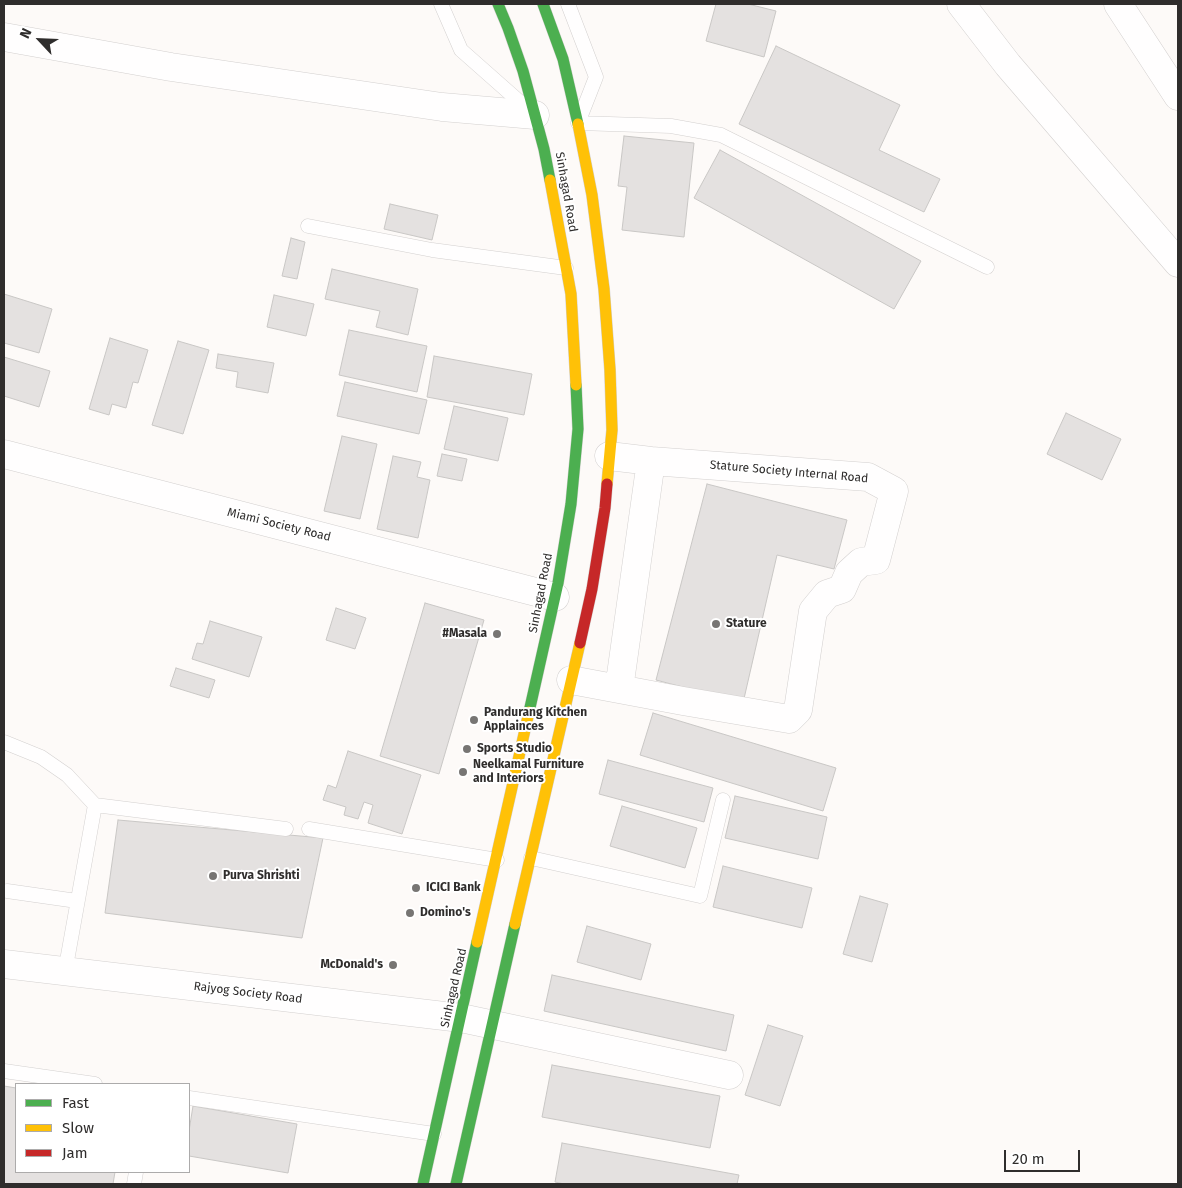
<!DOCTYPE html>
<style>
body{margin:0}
#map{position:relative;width:1182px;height:1188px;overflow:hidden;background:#fdfaf8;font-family:"Fira Sans",sans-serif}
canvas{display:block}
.frame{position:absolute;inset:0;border:5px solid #2f2d2c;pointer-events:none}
.legend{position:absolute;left:15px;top:1083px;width:175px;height:90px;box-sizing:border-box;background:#fff;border:1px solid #acabab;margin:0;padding:6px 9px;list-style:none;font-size:15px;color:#2f2d2c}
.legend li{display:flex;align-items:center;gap:10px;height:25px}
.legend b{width:25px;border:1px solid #acabab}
.north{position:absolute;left:15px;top:15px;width:50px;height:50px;-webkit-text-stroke:4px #fff;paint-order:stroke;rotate:295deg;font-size:14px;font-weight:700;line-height:20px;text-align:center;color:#2f2d2c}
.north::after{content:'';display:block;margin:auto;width:18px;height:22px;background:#2f2d2c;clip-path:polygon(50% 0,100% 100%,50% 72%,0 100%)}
.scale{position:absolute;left:1004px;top:1150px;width:76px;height:22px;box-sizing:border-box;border:2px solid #2f2d2c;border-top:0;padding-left:6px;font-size:15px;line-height:18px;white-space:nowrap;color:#2f2d2c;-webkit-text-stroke:4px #fff;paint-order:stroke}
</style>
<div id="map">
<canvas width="1182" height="1188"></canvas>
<div class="frame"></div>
<ul class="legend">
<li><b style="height:6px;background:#4caf50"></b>Fast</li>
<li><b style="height:6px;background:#ffc107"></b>Slow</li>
<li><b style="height:6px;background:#c62828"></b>Jam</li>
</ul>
<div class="north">N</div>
<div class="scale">20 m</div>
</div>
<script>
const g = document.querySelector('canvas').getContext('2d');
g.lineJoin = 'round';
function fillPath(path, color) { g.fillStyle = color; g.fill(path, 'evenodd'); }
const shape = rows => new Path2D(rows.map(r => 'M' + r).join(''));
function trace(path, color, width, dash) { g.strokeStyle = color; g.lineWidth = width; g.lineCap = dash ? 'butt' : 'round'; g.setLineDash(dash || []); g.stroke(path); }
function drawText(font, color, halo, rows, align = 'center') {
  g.font = font + ' "Fira Sans",sans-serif'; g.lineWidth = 4; g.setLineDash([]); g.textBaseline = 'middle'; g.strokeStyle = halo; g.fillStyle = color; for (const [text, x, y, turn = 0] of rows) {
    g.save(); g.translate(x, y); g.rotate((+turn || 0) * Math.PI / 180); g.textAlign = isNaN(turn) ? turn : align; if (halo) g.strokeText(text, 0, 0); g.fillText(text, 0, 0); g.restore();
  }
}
const building = shape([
 [716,4,748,4,776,11,764,57,706,41,716,4],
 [776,46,900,105,879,150,940,179,924,212,739,124,776,46],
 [624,136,694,143,684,237,622,230,627,187,618,186,624,136],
 [720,150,921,261,894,309,694,198,720,150],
 [390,204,438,215,432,240,384,229,390,204],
 [291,238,305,242,297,279,282,276,291,238],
 [332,269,418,289,408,335,376,327,380,311,325,299,332,269],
 [4,294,52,309,39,353,4,343,4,294],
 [274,295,314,304,306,336,267,327,274,295],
 [349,330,427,346,417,392,339,375,349,330],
 [110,338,148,350,138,383,133,382,126,408,112,404,109,415,89,409,110,338],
 [178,341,209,350,183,434,152,425,178,341],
 [218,354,274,363,268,393,236,387,238,372,216,368,218,354],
 [434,356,532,374,524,415,427,397,434,356],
 [4,357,50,371,39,407,4,396,4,357],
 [345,382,427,400,419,434,337,416,345,382],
 [454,406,508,418,498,461,444,449,454,406],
 [1066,413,1121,439,1102,480,1047,454,1066,413],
 [342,436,377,444,360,519,324,511,342,436],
 [442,454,467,459,462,481,437,476,442,454],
 [393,456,421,462,417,477,430,480,418,538,377,529,393,456],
 [707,484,847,520,834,569,777,555,743,703,656,680,707,484],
 [425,603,484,620,439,774,380,756,425,603],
 [336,608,366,618,355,649,326,640,336,608],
 [210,621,262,637,249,677,192,659,197,643,203,644,210,621],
 [176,668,215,680,209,698,170,686,176,668],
 [653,713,836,768,823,811,640,755,653,713],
 [348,751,421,775,402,834,368,823,373,805,364,802,358,819,344,815,346,807,323,800,328,785,336,788,348,751],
 [608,760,713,788,704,822,599,794,608,760],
 [735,796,827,817,818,859,725,838,735,796],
 [622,806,697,828,685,868,610,846,622,806],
 [118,820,323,838,302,938,105,913,118,820],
 [723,866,812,888,802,928,713,907,723,866],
 [860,896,888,904,872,962,843,954,860,896],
 [587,926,651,944,641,980,577,962,587,926],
 [552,975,734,1015,726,1051,544,1011,552,975],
 [768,1025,803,1036,780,1106,745,1095,768,1025],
 [552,1065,720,1096,710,1148,542,1117,552,1065],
 [4,1086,16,1088,16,1172,115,1172,113,1184,4,1184,4,1086],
 [193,1106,297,1124,288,1173,189,1156,189,1131,193,1106],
 [562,1143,739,1175,737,1184,564,1184,555,1182,562,1143]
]);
fillPath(building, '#e4e1e0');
trace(building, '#c9c7c5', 1);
const lane = shape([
 [441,4,461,50,530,111],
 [568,4,596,77,578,123,671,126,721,135,987,267],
 [308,226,432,250,566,268],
 [4,742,41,757,67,775,95,805,286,829],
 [309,829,497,860],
 [531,858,700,896,723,800],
 [7,891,77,901],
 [65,972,95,805],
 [4,1071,95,1084],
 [189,1098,434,1134],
 [134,1184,136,1172]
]);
const street = shape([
 [961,4,1008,65,1178,263],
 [1118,4,1178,96],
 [4,37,171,67,442,107,535,115],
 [4,454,555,597],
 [571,680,683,701,789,719,798,710,813,611,827,594,842,589,849,573,861,562,876,560,894,491,868,477,651,461,609,456],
 [619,689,651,461],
 [4,964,461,1018,729,1075]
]);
const fast = shape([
 [498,4,508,28,523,71,544,149,550,180],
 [543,4,563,59,578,124],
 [529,712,558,583,571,504,578,429,576,385],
 [423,1184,477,942],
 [456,1184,515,924]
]);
const slow = shape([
 [578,124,592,195,604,289,610,370,612,430,607,484],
 [550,180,571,294,576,385],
 [515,924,580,643],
 [477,942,529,712]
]);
const jam = shape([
 [580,643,592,589,605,508,607,484]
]);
trace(lane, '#d3d0cf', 15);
trace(street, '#d3d0cf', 29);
trace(fast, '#d3d0cf', 12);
trace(slow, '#d3d0cf', 12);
trace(jam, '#d3d0cf', 12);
trace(lane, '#fffefe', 14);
trace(street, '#fffefe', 28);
trace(fast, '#4caf50', 11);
trace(slow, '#ffc107', 11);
trace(jam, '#c62828', 11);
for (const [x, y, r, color] of [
 [716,624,5,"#777573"],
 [497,634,5,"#777573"],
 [474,720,5,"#777573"],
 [467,749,5,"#777573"],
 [463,772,5,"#777573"],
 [213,876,5,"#777573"],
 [416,888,5,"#777573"],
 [410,913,5,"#777573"],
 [393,965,5,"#777573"]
]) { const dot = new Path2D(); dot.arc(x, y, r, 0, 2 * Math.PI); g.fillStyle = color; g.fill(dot); trace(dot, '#fff', 2); }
drawText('12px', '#2f2d2c', '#fff', [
 ["Sinhagad Road",566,192,80],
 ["Stature Society Internal Road",789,472,5],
 ["Miami Society Road",279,525,14],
 ["Sinhagad Road",541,593,-79],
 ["Sinhagad Road",454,988,-77],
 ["Rajyog Society Road",248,993,7]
]);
drawText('bold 12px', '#2f2d2c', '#fff', [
 ["Stature",726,624],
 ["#Masala",487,634,"right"],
 ["Pandurang Kitchen",484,713],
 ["Applainces",484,727],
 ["Sports Studio",477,749],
 ["Neelkamal Furniture",473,765],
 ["and Interiors",473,779],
 ["Purva Shrishti",223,876],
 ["ICICI Bank",426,888],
 ["Domino's",420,913],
 ["McDonald's",383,965,"right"]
], 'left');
</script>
